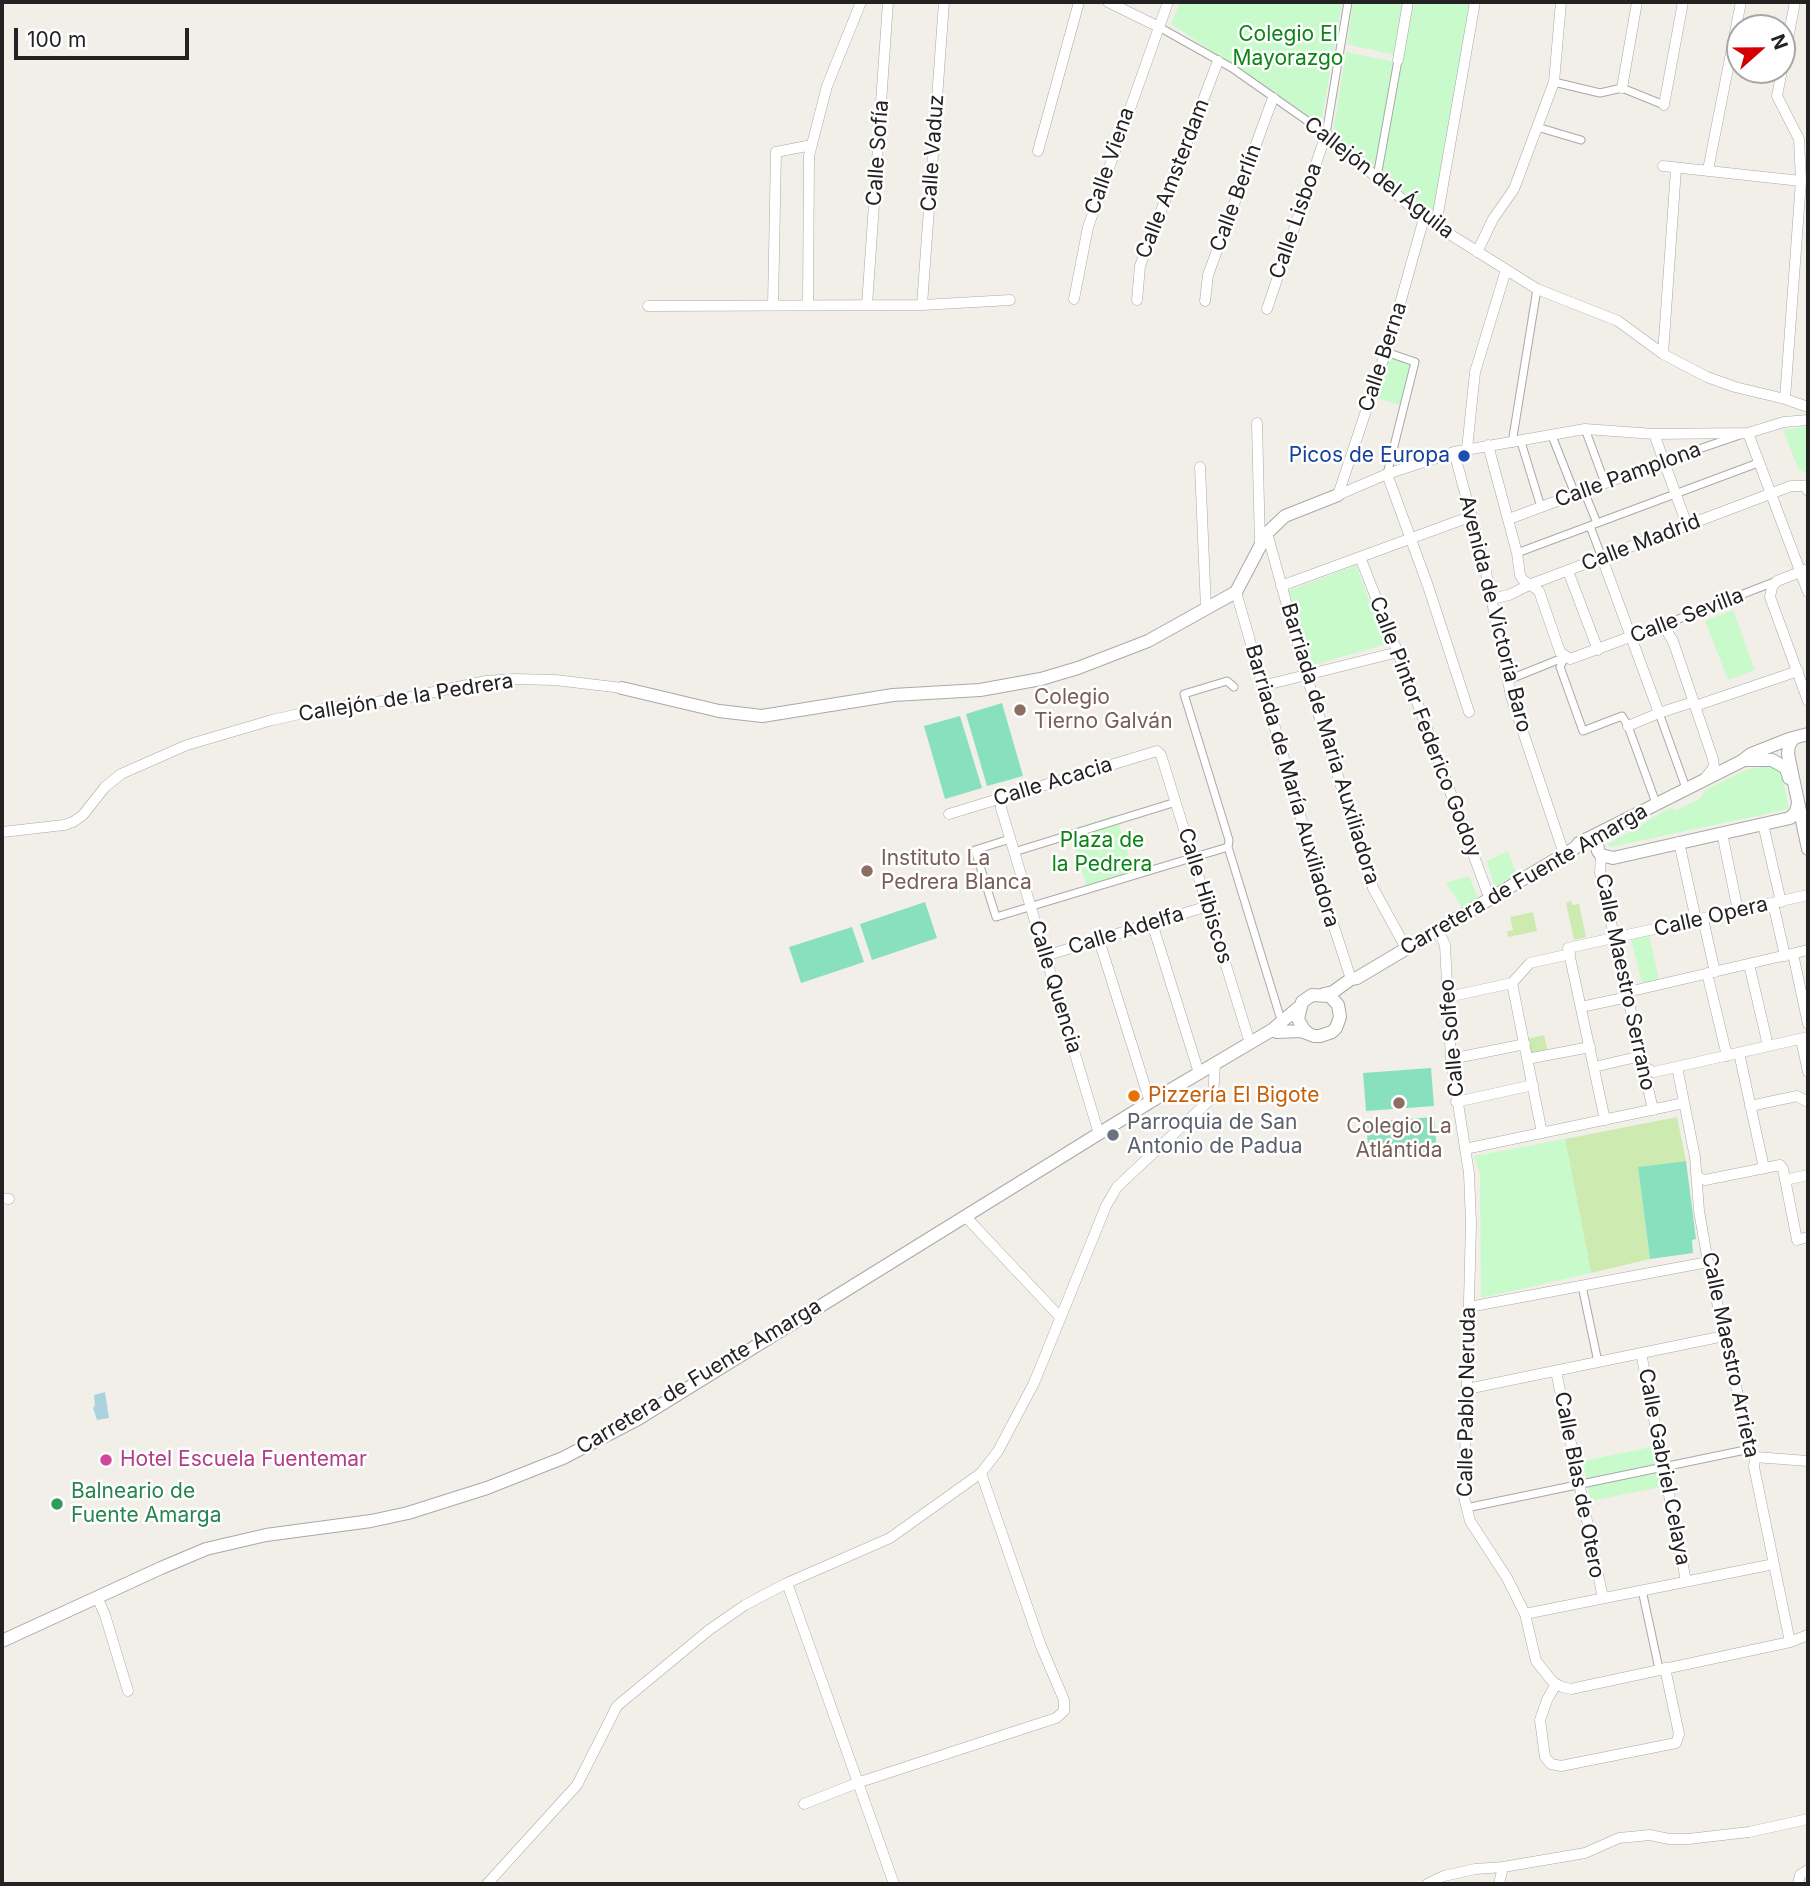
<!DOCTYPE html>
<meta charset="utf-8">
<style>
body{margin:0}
#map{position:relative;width:1810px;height:1886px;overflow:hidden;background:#f2efe9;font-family:Inter,sans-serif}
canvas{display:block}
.frame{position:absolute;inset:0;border:4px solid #222;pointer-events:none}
.north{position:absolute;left:1726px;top:14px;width:70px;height:70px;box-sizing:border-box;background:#fff;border:2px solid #a7a7a7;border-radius:50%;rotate:69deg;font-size:19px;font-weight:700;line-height:28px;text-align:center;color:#222}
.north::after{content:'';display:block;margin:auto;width:24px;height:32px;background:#d40000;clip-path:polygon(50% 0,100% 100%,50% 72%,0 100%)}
.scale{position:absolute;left:14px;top:28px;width:175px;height:32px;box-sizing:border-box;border:4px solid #222;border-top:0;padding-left:9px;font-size:21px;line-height:24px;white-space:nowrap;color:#222;-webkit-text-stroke:5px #fff;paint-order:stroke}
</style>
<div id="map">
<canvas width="1810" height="1886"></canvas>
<div class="frame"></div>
<div class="north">N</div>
<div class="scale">100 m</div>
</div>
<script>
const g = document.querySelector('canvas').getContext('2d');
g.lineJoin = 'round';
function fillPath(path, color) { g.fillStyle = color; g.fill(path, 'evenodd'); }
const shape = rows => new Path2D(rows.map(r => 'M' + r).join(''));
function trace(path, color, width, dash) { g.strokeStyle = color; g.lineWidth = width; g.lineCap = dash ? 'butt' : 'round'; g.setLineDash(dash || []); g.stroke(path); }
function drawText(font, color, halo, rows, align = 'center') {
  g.font = font + ' Inter,sans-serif'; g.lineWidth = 5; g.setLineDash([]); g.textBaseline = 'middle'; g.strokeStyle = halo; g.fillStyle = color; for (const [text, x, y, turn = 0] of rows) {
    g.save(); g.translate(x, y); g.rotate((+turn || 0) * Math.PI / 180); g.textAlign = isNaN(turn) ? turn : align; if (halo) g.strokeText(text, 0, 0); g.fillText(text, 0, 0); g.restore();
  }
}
fillPath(shape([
 [1571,901,1572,905,1579,904,1586,937,1574,940,1566,903],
 [1533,912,1537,931,1508,937,1507,931,1513,930,1510,917],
 [1544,1035,1548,1052,1531,1055,1527,1039],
 [1677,1117,1686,1161,1638,1167,1650,1259,1591,1273,1565,1139]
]), '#cdebb0');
fillPath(shape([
 [1180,2,1342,2,1321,124,1171,24],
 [1353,2,1408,2,1399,56,1347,44],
 [1413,2,1469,2,1465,40,1432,219,1381,176],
 [1346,52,1395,62,1375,170,1333,133],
 [1386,352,1415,362,1404,406,1371,396],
 [1808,426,1808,480,1806,474,1798,468,1783,430],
 [1356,565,1386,644,1310,666,1289,591],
 [1733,610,1755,670,1728,680,1705,621],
 [1769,765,1782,774,1789,809,1610,847,1608,844,1670,808,1675,811,1701,798,1704,791,1727,779,1746,770],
 [1116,815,1135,876,1088,891,1069,830],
 [1508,851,1516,873,1495,889,1487,861],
 [1469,876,1478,899,1463,908,1446,883],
 [1649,935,1659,979,1642,983,1631,939],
 [1565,1139,1591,1273,1481,1298,1480,1175,1474,1156],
 [1651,1447,1660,1487,1591,1501,1583,1461]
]), '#c8facc');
fillPath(shape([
 [1002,703,1023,776,987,786,966,714],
 [960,716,982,788,945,799,924,726],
 [925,902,937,938,872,960,860,924],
 [852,927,864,962,801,983,789,947],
 [1431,1068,1434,1106,1366,1111,1363,1073],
 [1434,1117,1437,1151,1369,1156,1366,1122],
 [1686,1161,1696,1239,1692,1240,1693,1253,1650,1259,1638,1167]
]), '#88e0be');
fillPath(shape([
 [105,1392,109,1418,97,1420,93,1408,95,1405,94,1395]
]), '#aad3df');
const pedestrian = shape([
 [1159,27,1232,68,1326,134,1348,2],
 [1554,82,1600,93,1622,88,1664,105],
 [1537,127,1581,140],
 [1377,177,1398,60],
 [1386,352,1415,362,1387,474],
 [1585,429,1605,483],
 [1552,436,1575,494],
 [1521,442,1541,507],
 [1512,443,1537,289],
 [1664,461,1740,435],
 [1584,491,1597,523],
 [1590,526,1602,558],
 [1517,553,1758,463],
 [1658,627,1774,582],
 [1565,657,1560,667,1583,731,1622,716,1628,726,1656,803],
 [1508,680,1565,657],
 [1659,713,1686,788],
 [1010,839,975,850,996,917,1228,847,1229,840,1184,694,1227,681,1234,687],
 [1228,847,1282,1023],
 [1014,852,1176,802],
 [1582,1286,1598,1362],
 [1466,1508,1750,1449],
 [1642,1590,1659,1669]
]);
const minor = shape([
 [1108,2,1159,27],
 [1398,60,1408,2],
 [1782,70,1777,96,1799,139,1801,181,1785,399],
 [1782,70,1795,2],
 [1622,88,1637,2],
 [1664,105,1683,2],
 [1038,151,1079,2],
 [1663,166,1801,181],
 [1708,170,1741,2],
 [1436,225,1475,2],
 [1477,252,1493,219,1514,189,1554,82,1561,2],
 [1074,299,1088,227,1168,2],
 [1137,300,1140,266,1218,61],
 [1205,301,1208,275,1273,98],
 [773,305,776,152,812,145],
 [808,305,809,156,827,86,861,2],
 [867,305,888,2],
 [922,305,944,2],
 [648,306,922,305,1010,300],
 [1267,309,1326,134,1424,218,1537,289,1618,321,1663,354,1707,377,1735,387,1785,399,1808,407],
 [1663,354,1676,169],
 [1257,423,1260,545],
 [1748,433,1808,592],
 [1654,434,1687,525],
 [1488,445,1517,553,1520,575,1523,580,1539,591,1560,652,1570,659,1657,627,1666,630,1673,641,1713,759,1714,767,1706,777],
 [1467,449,1475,372,1506,270],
 [1454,452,1485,567,1511,696,1564,854],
 [1200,467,1206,609],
 [1387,474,1428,586,1469,712],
 [1338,495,1387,474,1454,452,1585,429,1654,434,1748,433,1784,422,1808,420],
 [1338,495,1391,336,1424,218],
 [1509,519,1664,461],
 [1267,533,1306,674,1373,888,1406,948],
 [1360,557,1416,699,1489,897],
 [1602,558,1659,713,1693,702],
 [1808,569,1777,581,1772,587,1770,597,1808,701],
 [1568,571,1598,650],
 [1281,586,1472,516],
 [1236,592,1320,884,1351,979],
 [1491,599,1509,595,1529,585,1791,486,1805,486,1808,491],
 [1262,686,1398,652],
 [1695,706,1798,671],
 [1628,726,1659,713],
 [1001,800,1001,808,1099,1134],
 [949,814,1157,751,1161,755,1250,1043],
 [1763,824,1781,902],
 [2,832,64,825,73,822,83,815,105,787,121,774,187,745,272,720,327,708,406,698,486,681,515,679,555,680,622,688],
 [1722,833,1738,911],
 [1679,842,1696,920],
 [1601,855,1600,873,1653,1110],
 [1773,903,1785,956],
 [1703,919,1715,972],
 [1152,923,1199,1073],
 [1437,928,1445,945,1451,1059,1469,1173,1471,1223,1464,1497,1470,1521,1507,1578,1525,1614,1536,1661,1553,1682,1562,1687,1571,1689,1790,1642,1808,1635],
 [1099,940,1150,1102],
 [1793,954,1808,1024],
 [1045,956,1208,906],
 [1749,964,1768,1046],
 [1707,973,1727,1056],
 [1625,982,1629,987,1636,990,1808,950],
 [1512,983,1542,1133],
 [1448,997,1512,983,1530,963,1570,954],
 [1581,1007,1628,997],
 [1801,1039,1808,1072],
 [1739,1053,1764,1168],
 [1451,1059,1525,1044],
 [1527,1059,1590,1047],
 [1594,1067,1641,1056],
 [1644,1067,1654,1072,1808,1037],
 [1677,1067,1695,1157,1699,1211,1708,1262,1750,1449,1755,1457,1754,1467,1790,1642],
 [1456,1102,1533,1085],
 [1750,1106,1797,1096,1808,1102],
 [1605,1120,1568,948,1808,895],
 [1465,1149,1684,1103],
 [1696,1173,1699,1178,1705,1180,1780,1165,1783,1169,1797,1240,1808,1237],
 [1785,1180,1808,1175],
 [2,1198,9,1199],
 [965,1216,1060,1317],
 [1469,1307,1708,1262],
 [1641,1353,1686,1581],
 [1556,1371,1603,1598],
 [1467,1389,1724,1336],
 [1755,1457,1808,1461],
 [787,1583,894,1884],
 [97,1597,105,1615,128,1691],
 [1525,1614,1774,1564],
 [1556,1684,1547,1700,1540,1720,1545,1757,1551,1764,1561,1766,1676,1743,1679,1734,1665,1668],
 [804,1804,857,1783,1056,1718,1064,1711,1064,1700,1041,1646,981,1473],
 [487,1884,577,1785,617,1706,709,1630,745,1605,787,1583,890,1538,981,1473,998,1451,1034,1383,1106,1206,1117,1187,1213,1097,1215,1064],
 [1427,1884,1444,1876,1475,1869,1503,1867,1585,1853,1619,1838,1650,1835,1669,1839,1688,1839,1749,1832,1808,1819],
 [1499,1884,1503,1867],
 [1798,1884,1800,1875,1808,1870]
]);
const tertiary = shape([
 [622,688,719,711,762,716,893,695,980,690,1041,679,1078,668,1148,641,1236,592,1267,533,1285,516,1338,495],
 [1794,738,1789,745,1788,754,1808,849],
 [1747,760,1772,760,1786,768,1789,778],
 [1601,833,1597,842,1598,851,1601,855,1613,858,1790,818,1796,812,1798,803],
 [1324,994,1333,992,1351,979,1357,978,1575,848,1579,843,1742,761,1751,754,1789,739,1808,734],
 [1272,1030,1277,1032,1301,1031,1314,1036,1320,1036,1332,1032,1336,1028,1340,1017,1338,1005,1330,996,1312,995,1302,1002,1298,1019,1304,1030,1309,1034],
 [2,1641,161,1568,206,1549,266,1535,371,1521,408,1513,487,1488,563,1458,638,1419,1150,1102,1272,1030,1299,1007]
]);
trace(pedestrian, '#a9a9a9', 9);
trace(minor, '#a9a9a9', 11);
trace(tertiary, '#a9a9a9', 14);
trace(pedestrian, '#fff', 7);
trace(minor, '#fff', 10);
trace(tertiary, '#fff', 12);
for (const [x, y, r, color] of [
 [1464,456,7,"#1a4fb4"],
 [1020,710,7,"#8d6e63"],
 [867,871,7,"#8d6e63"],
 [1134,1096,7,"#e8710a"],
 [1399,1103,7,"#8d6e63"],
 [1113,1135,7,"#6b7280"],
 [106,1460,7,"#d1479c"],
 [57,1504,7,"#2e9e5b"]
]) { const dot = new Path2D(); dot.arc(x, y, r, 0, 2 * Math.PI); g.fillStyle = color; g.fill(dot); trace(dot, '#fff', 2.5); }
drawText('21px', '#0c8416', '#fff', [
 ["Colegio El",1288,35],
 ["Mayorazgo",1288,59],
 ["Plaza de",1102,841],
 ["la Pedrera",1102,865]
]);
drawText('21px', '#222', '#fff', [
 ["Calle Sofía",878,153,-86],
 ["Calle Vaduz",933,153,-86],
 ["Calle Viena",1110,161,-71],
 ["Callejón del Águila",1379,178,38],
 ["Calle Amsterdam",1173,179,-69],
 ["Calle Berlín",1236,198,-70],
 ["Calle Lisboa",1296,221,-71],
 ["Calle Berna",1383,357,-72],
 ["Calle Pamplona",1628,475,-20],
 ["Calle Madrid",1641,543,-21],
 ["Avenida de Victoria Baro",1495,614,76],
 ["Calle Sevilla",1687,616,-21],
 ["Callejón de la Pedrera",406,698,-9],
 ["Calle Pintor Federico Godoy",1425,727,69],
 ["Barriada de Maria Auxiliadora",1330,744,73],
 ["Calle Acacia",1053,782,-17],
 ["Barriada de María Auxiliadora",1292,786,74],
 ["Carretera de Fuente Amarga",1524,880,-30],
 ["Calle Hibiscos",1205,896,73],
 ["Calle Opera",1711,917,-13],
 ["Calle Adelfa",1126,931,-17],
 ["Calle Maestro Serrano",1625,982,78],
 ["Calle Quencia",1055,987,73],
 ["Calle Solfeo",1452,1038,-95],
 ["Calle Maestro Arrieta",1730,1355,78],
 ["Carretera de Fuente Amarga",699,1377,-31],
 ["Calle Pablo Neruda",1467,1402,-89],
 ["Calle Gabriel Celaya",1664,1467,79],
 ["Calle Blas de Otero",1579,1485,79]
]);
drawText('21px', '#164399', '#fff', [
 ["Picos de Europa",1450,456]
], 'right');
drawText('21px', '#785e54', '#fff', [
 ["Colegio",1034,698],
 ["Tierno Galván",1034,722],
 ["Instituto La",881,859],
 ["Pedrera Blanca",881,883],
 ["Colegio La",1399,1127,"center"],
 ["Atlántida",1399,1151,"center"]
], 'left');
drawText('21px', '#c56008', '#fff', [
 ["Pizzería El Bigote",1148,1096]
], 'left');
drawText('21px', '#5b616d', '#fff', [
 ["Parroquia de San",1127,1123],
 ["Antonio de Padua",1127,1147]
], 'left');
drawText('21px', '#b23c85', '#fff', [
 ["Hotel Escuela Fuentemar",120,1460]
], 'left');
drawText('21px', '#27864d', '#fff', [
 ["Balneario de",71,1492],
 ["Fuente Amarga",71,1516]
], 'left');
</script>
